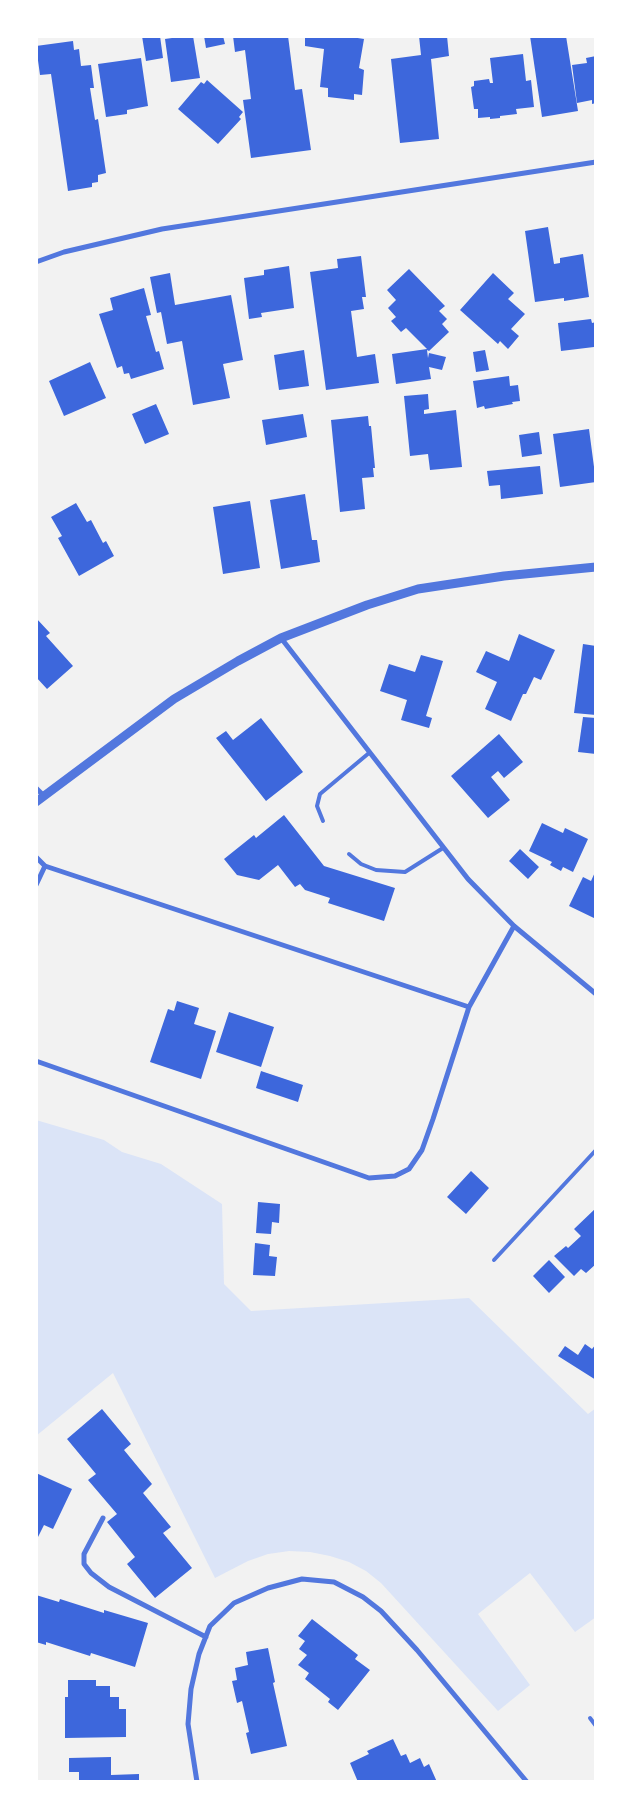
<!DOCTYPE html>
<style>
body{margin:0}
#map{position:relative;width:632px;height:1818px;overflow:hidden;background:#f2f2f2;font-family:Helvetica,sans-serif}
canvas{display:block}
.frame{position:absolute;inset:0;border:38px solid #fff;pointer-events:none}
</style>
<div id="map">
<canvas width="632" height="1818"></canvas>
<div class="frame"></div>
</div>
<script>
const g = document.querySelector('canvas').getContext('2d');
g.lineJoin = 'round';
function fillPath(path, color) { g.fillStyle = color; g.fill(path, 'evenodd'); }
const shape = rows => new Path2D(rows.map(r => 'M' + r).join(''));
function trace(path, color, width, dash) { g.strokeStyle = color; g.lineWidth = width; g.lineCap = dash ? 'butt' : 'round'; g.setLineDash(dash || []); g.stroke(path); }
fillPath(shape([
 [36,1120,104,1140,122,1152,161,1164,222,1204,224,1284,251,1311,469,1298,588,1414,596,1408,596,1617,575,1632,530,1573,478,1614,530,1685,498,1711,381,1583,366,1571,349,1562,330,1556,310,1552,289,1551,268,1554,248,1561,215,1578,113,1373,36,1436]
]), '#dbe4f7');
fillPath(shape([
 [142,36,160,36,163,58,146,61],
 [186,36,193,36,200,78,171,82,165,39],
 [204,36,223,36,225,44,206,48],
 [233,36,288,36,295,90,302,89,311,150,251,158,243,100,251,99,245,50,235,52],
 [305,36,345,36,364,39,359,68,364,70,362,95,354,94,354,100,328,97,328,88,320,87,324,49,305,46],
 [419,36,447,36,449,56,431,59,439,139,400,143,391,59,421,55],
 [530,36,566,36,578,111,542,117],
 [73,41,74,50,79,49,81,66,91,65,94,88,90,88,95,120,98,119,106,173,98,175,98,182,92,183,92,187,68,191,51,74,40,75,36,46],
 [523,54,526,81,531,80,534,107,516,109,517,114,500,116,500,118,490,119,490,117,478,118,478,109,474,109,471,87,474,86,474,81,489,79,490,83,493,83,490,58],
 [596,56,596,103,592,104,592,100,577,103,572,65,587,63,586,58],
 [141,58,148,106,127,110,127,114,106,117,98,64],
 [207,80,243,112,239,117,241,119,218,144,178,109,201,82,204,84],
 [548,227,554,264,560,263,560,258,583,254,589,297,564,301,564,298,535,302,525,231],
 [361,256,366,297,362,297,364,309,351,311,357,357,375,354,379,383,326,390,310,272,338,268,337,259],
 [289,266,294,308,261,313,262,317,249,319,244,278,264,275,264,270],
 [409,269,445,306,439,311,447,319,442,324,449,332,429,351,427,350,428,358,429,353,446,357,442,370,429,367,431,379,396,384,392,354,427,349,406,328,401,332,391,321,396,317,388,308,396,300,387,290],
 [170,273,175,305,231,295,243,360,223,364,230,398,193,405,182,341,167,344,161,312,157,313,150,277],
 [493,273,514,293,508,299,525,314,511,329,519,336,508,349,500,341,498,344,460,310],
 [144,288,151,315,146,316,156,352,159,351,164,369,131,379,129,373,124,374,122,366,117,368,99,314,113,310,110,298],
 [591,319,592,323,596,322,594,347,561,351,558,323],
 [304,350,309,386,279,390,274,355],
 [485,350,489,370,476,372,473,352],
 [90,362,106,398,64,416,49,381],
 [509,376,510,386,518,385,520,401,512,402,513,404,485,409,484,406,477,408,473,381],
 [428,394,429,409,424,410,424,414,456,410,462,467,430,470,428,454,410,456,404,396],
 [156,404,169,434,145,444,132,414],
 [303,414,307,437,266,445,262,420],
 [368,416,369,426,371,426,375,468,373,468,374,477,362,478,365,509,340,512,331,420],
 [589,429,596,482,560,487,553,434],
 [539,432,542,454,522,457,519,435],
 [540,466,543,494,501,499,500,485,489,486,487,471],
 [305,494,312,540,317,540,320,562,281,569,270,500],
 [250,501,260,568,223,574,213,507],
 [76,503,87,522,91,520,103,543,106,541,114,556,79,576,58,538,62,536,51,517],
 [36,618,50,633,46,636,73,666,47,689,36,677],
 [519,634,555,650,541,680,534,677,526,694,523,694,511,721,485,709,497,682,476,672,486,651,509,661],
 [583,644,596,646,596,715,574,713],
 [421,655,443,661,426,716,432,718,429,728,401,720,407,700,380,691,389,664,415,672],
 [583,717,596,718,596,754,578,752],
 [261,718,303,772,266,801,216,738,226,731,233,740],
 [499,734,523,762,504,778,498,771,491,777,510,800,488,818,451,776],
 [284,815,324,866,395,888,384,921,328,903,330,898,305,890,300,884,295,887,278,865,259,880,237,875,224,859,254,835,256,838],
 [542,823,563,833,565,828,588,839,573,872,563,867,561,871,550,865,552,862,529,851],
 [520,849,539,867,528,879,509,861],
 [596,870,596,919,569,906,583,877,591,881],
 [177,1001,199,1008,194,1024,216,1031,201,1079,150,1062,168,1009,174,1011],
 [229,1012,274,1027,261,1067,216,1052],
 [261,1071,303,1085,298,1102,256,1088],
 [471,1171,489,1188,466,1214,447,1197],
 [258,1202,280,1204,279,1223,272,1222,271,1234,256,1233],
 [596,1208,596,1264,586,1273,581,1269,574,1276,554,1256,566,1246,568,1248,581,1236,574,1229],
 [255,1243,270,1245,269,1256,277,1257,275,1276,253,1275],
 [549,1260,565,1277,549,1293,533,1276],
 [585,1344,592,1349,596,1344,596,1380,558,1356,565,1346,578,1355],
 [102,1409,131,1444,124,1450,152,1484,143,1493,171,1527,163,1533,192,1568,155,1598,127,1564,135,1557,107,1522,117,1514,88,1480,96,1474,67,1439],
 [36,1473,72,1489,53,1529,44,1525,36,1541],
 [36,1595,59,1602,60,1599,104,1613,104,1610,148,1623,135,1667,91,1653,90,1656,46,1642,46,1645,36,1642],
 [312,1619,358,1655,355,1659,370,1670,338,1710,328,1702,330,1699,305,1679,309,1673,298,1665,307,1655,299,1649,305,1641,298,1636],
 [268,1648,275,1682,273,1683,287,1746,251,1754,246,1733,249,1732,242,1701,237,1703,232,1681,237,1680,235,1668,248,1665,246,1652],
 [68,1680,96,1680,96,1686,110,1686,110,1697,119,1697,119,1709,126,1709,126,1737,65,1738,65,1697,68,1697],
 [393,1739,401,1756,406,1754,410,1763,420,1758,424,1767,429,1764,437,1782,358,1782,350,1763,369,1754,367,1751],
 [111,1757,111,1775,139,1774,139,1782,79,1782,79,1772,69,1772,69,1758]
]), '#3d67dc');
trace(shape([
 [323,821,317,806,320,794,369,753],
 [349,854,361,864,376,870,405,872,443,848],
 [494,1260,596,1150],
 [590,1718,596,1726]
]), '#5277de', 4);
trace(shape([
 [36,262,64,252,162,229,596,162],
 [281,638,468,879,514,926,596,994],
 [36,788,44,796],
 [36,857,45,866,469,1007],
 [36,885,45,866],
 [36,1061,369,1178,395,1176,409,1169,422,1150,433,1119,469,1007,514,926],
 [103,1518,84,1554,84,1564,91,1573,109,1587,206,1637],
 [197,1782,188,1724,191,1689,199,1654,210,1626,234,1603,268,1588,302,1579,334,1582,363,1597,381,1611,417,1650,527,1782]
]), '#5277de', 5);
trace(shape([
 [36,802,174,699,238,661,281,638,367,605,418,589,504,576,596,567]
]), '#5277de', 9);
</script>
